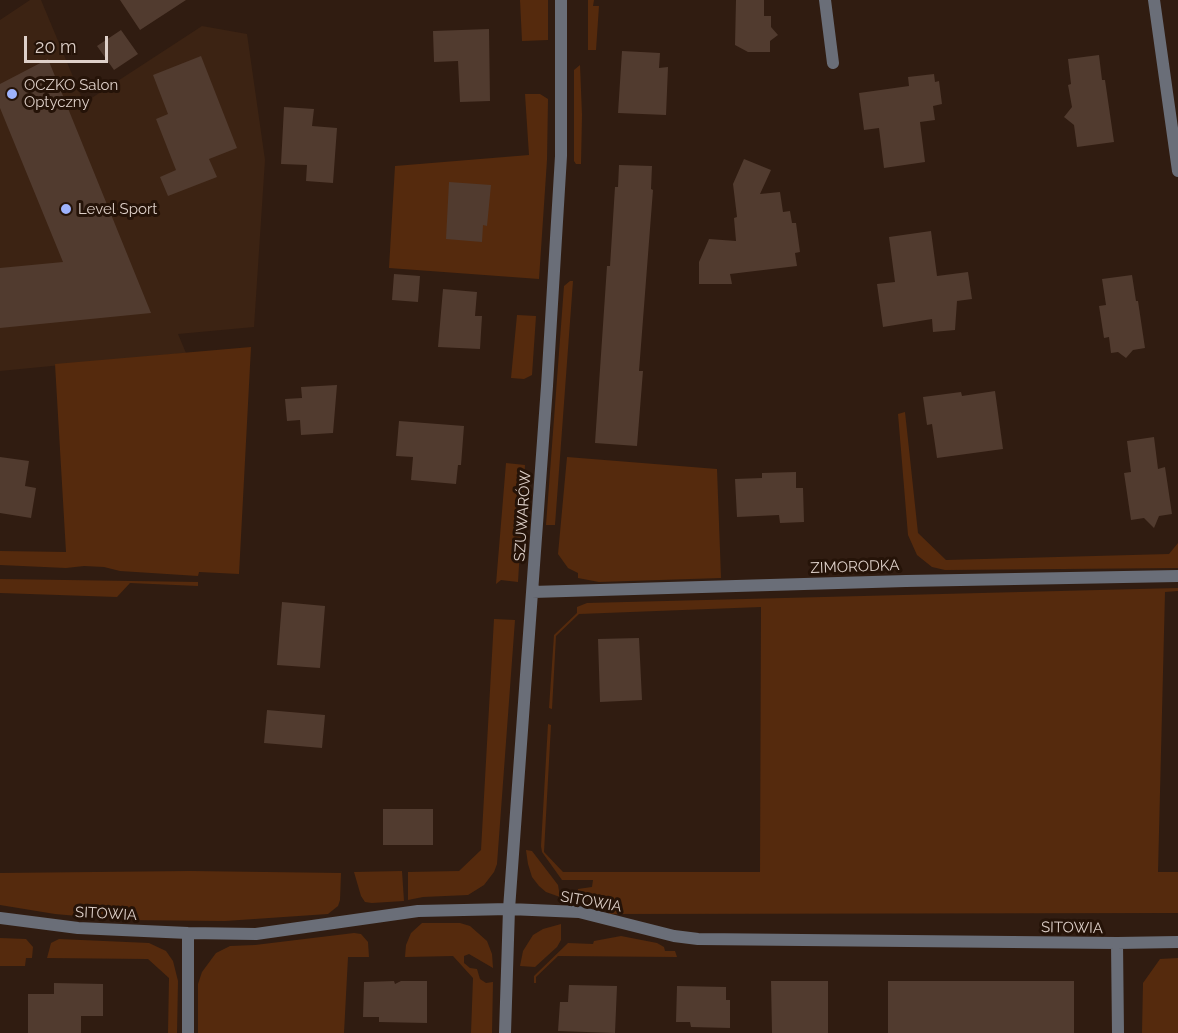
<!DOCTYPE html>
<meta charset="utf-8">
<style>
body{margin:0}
#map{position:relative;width:1178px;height:1033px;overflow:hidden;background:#301c11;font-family:Raleway,sans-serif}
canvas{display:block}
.scale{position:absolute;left:24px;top:36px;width:84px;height:27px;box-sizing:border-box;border:3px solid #ded0c9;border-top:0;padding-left:8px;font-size:18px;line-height:21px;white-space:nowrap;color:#ded0c9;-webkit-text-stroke:4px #251308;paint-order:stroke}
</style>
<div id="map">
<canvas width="1178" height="1033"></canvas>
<div class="scale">20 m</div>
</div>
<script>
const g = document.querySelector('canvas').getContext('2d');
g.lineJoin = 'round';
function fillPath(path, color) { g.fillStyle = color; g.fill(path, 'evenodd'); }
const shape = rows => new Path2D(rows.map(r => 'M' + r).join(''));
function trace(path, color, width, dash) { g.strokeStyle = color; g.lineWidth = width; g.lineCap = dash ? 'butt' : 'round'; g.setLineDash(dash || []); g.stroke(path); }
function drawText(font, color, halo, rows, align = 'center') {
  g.font = font + ' Raleway,sans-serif'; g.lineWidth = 6; g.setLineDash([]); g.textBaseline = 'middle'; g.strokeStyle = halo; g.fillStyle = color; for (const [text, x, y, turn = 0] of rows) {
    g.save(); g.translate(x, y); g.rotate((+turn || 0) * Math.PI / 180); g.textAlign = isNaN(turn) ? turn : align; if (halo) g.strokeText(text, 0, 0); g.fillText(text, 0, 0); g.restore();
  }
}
fillPath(shape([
 [30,0,41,0,84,103,202,26,247,34,265,160,254,327,178,334,186,353,0,371,0,20]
]), '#3c2313');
fillPath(shape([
 [520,0,548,0,548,40,522,41],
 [588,0,594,0,593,6,599,6,596,50,588,50],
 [580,65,582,115,581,164,576,164,574,161,574,70],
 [525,94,540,94,548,99,547,160,539,279,389,268,395,166,529,155],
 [570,281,573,281,555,525,546,525,564,286],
 [517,315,536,316,532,375,524,379,511,378],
 [251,347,239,574,199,572,198,576,120,571,104,567,84,566,66,568,0,565,0,551,66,552,55,364],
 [905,412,918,533,946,560,1169,554,1178,543,1178,568,945,570,932,567,917,555,908,535,898,414],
 [567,457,717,469,721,578,599,582,578,578,578,573,568,568,558,554],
 [506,463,525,465,518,582,501,580,496,584],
 [0,579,198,582,198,586,130,583,117,597,0,593],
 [1178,588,1178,591,1165,592,1158,872,1178,872,1178,913,609,914,609,911,593,904,593,899,577,897,578,889,592,887,593,880,562,880,542,852,541,846,548,724,551,725,544,852,563,872,760,872,761,607,579,614,556,636,552,709,549,708,554,635,577,613,577,607,587,603],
 [494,619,515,620,497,864,494,872,484,885,468,895,423,897,408,900,408,872,459,871,481,850],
 [526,850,532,851,558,885,560,897,546,892,539,886,532,877,528,864],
 [190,871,341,873,340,900,338,906,328,914,225,921,123,920,55,914,0,905,0,873],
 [402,871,404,901,372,903,365,902,361,896,354,872],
 [422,923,460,923,470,926,487,941,492,954,493,968,469,954,464,956,464,963,470,968,477,969,480,979,486,983,493,982,492,1033,471,1033,473,978,453,956,405,957,406,945,411,933],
 [561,924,561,940,557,947,535,967,520,966,523,951,533,935,543,929],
 [354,933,361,934,368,942,369,957,348,957,344,1033,198,1033,198,984,202,972,216,953,230,946,255,945],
 [621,936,657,943,664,947,665,951,675,951,677,957,558,956,536,977,536,983,534,983,534,976,568,943,593,944,594,941],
 [0,938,26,939,33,947,32,958,26,958,25,966,0,966],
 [59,939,149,943,166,951,173,961,178,981,177,1033,168,1033,169,978,148,959,47,958,51,943],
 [1178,958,1178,1033,1142,1033,1143,983,1160,959]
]), '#552a0d');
fillPath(shape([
 [120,0,186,0,140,30],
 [736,0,764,0,764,16,771,16,771,27,778,35,770,41,770,52,748,52,735,45],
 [489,29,490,101,460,102,458,61,434,62,433,31],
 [121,30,138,54,114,70,97,46],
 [622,51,660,53,659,68,668,67,666,115,618,113],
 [1099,55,1102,80,1105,80,1114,142,1077,147,1074,125,1064,117,1072,107,1068,85,1071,84,1068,59],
 [201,56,237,148,209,159,217,177,168,196,160,177,176,170,156,119,168,114,153,75],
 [48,59,151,313,0,328,0,268,63,262,0,108,0,84],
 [934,74,935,82,939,81,942,104,933,106,935,120,920,122,925,162,884,168,879,128,864,130,859,93,909,86,908,77],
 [284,107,314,109,312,126,337,128,333,183,306,181,307,165,281,164],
 [744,159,771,170,760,194,780,192,783,212,790,211,792,223,796,223,800,252,795,253,797,266,730,274,732,284,699,284,699,262,709,239,736,241,734,218,737,217,733,184],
 [619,165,652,166,651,189,653,190,639,371,643,371,637,446,595,443,607,266,610,266,615,187,618,187],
 [449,182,491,185,487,226,483,225,482,242,446,239],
 [931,231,937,276,968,272,972,299,957,301,955,330,933,332,932,319,883,327,877,284,895,282,889,237],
 [394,274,420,276,418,302,392,300],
 [1132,275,1136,301,1138,301,1145,348,1133,350,1126,358,1118,352,1111,353,1109,337,1104,338,1099,306,1106,305,1102,279],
 [443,289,477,292,475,316,482,316,480,349,438,347],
 [337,385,333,433,301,435,300,420,287,421,285,399,302,398,301,387],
 [995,391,1003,449,937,458,932,424,927,425,923,397,961,392,962,396],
 [399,421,464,426,461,465,458,465,456,484,411,480,413,457,396,456],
 [1154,437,1158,469,1165,467,1172,514,1159,516,1154,528,1144,518,1131,520,1124,473,1131,472,1127,441],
 [0,457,29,461,25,486,36,488,31,518,0,513],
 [796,472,796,488,803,488,804,522,780,523,779,515,737,517,735,479,762,478,762,473],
 [282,602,325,606,320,668,277,665],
 [639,638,642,700,600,702,598,639],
 [267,710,325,715,322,748,264,743],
 [383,809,433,809,433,845,383,845],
 [394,981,395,984,401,981,427,981,427,1023,379,1022,379,1017,363,1017,364,982],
 [771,981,828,981,828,1033,772,1033],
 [888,981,1074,981,1074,1033,888,1033],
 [54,983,103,984,103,1016,81,1016,81,1033,28,1033,28,994,54,994],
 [569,985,617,986,615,1033,558,1031,560,1002,568,1002],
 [677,986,726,987,726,1000,730,1000,730,1028,691,1027,690,1022,676,1022]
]), '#513b2f');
trace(shape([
 [825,0,833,63],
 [1154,0,1178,171],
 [532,592,906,581,1178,576],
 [0,918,78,928,188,933,256,934,418,911,509,909,579,912,674,936,698,939,1117,943,1178,942],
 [1117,943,1118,1033],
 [188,1033,188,933],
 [505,1033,509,909,547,386,561,156,561,0]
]), '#6a6e78', 12);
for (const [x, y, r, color] of [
 [12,94,6,"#9eb3fd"],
 [66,209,6,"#9eb3fd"]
]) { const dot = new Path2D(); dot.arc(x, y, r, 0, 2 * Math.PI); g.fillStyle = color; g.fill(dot); trace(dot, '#251308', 2); }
drawText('15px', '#ded0c9', '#251308', [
 ["OCZKO Salon",24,85],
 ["Optyczny",24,102],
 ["Level Sport",78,209]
], 'left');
drawText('15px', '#ded0c9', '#251308', [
 ["SZUWARÓW",523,516,-86],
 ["ZIMORODKA",855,567,-2],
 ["SITOWIA",591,902,10],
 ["SITOWIA",106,914,3],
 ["SITOWIA",1072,928,1]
]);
</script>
